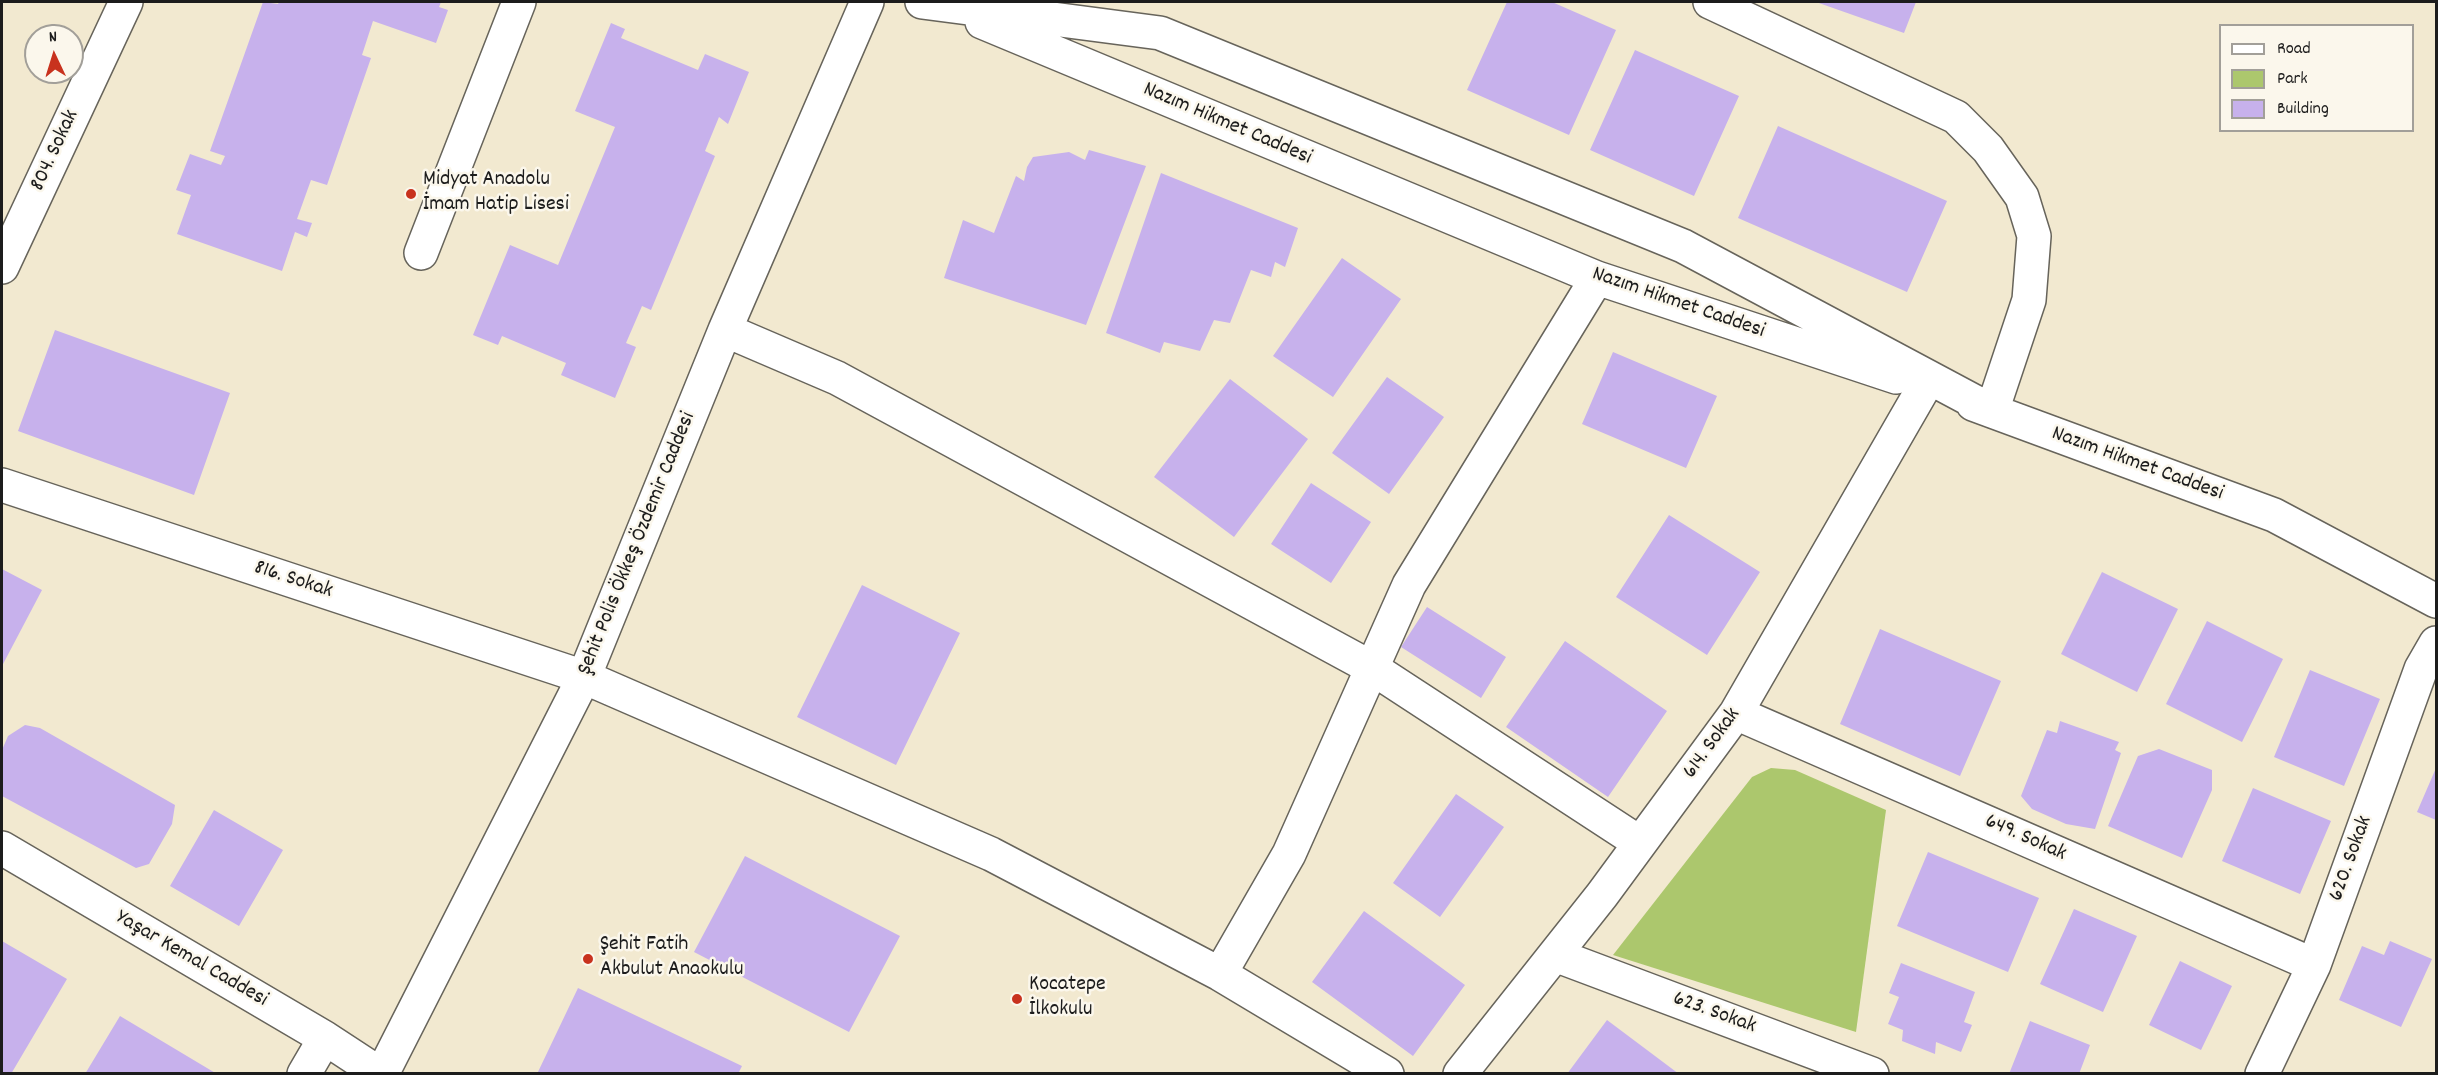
<!DOCTYPE html>
<meta charset="utf-8">
<style>
body{margin:0}
#map{position:relative;width:2438px;height:1075px;overflow:hidden;background:#f2e9d0;font-family:Dekko,sans-serif}
canvas{display:block}
.frame{position:absolute;inset:0;border:3px solid #1c1c1c;pointer-events:none}
.legend{position:absolute;left:2219px;top:24px;width:195px;height:108px;box-sizing:border-box;background:#fbf7ec;border:2px solid #a29f99;margin:0;padding:8px 10px;list-style:none;font-size:18px;color:#1c1c1c}
.legend li{display:flex;align-items:center;gap:12px;height:30px}
.legend b{width:30px;border:2px solid #a29f99}
.north{position:absolute;left:24px;top:24px;width:60px;height:60px;box-sizing:border-box;background:#fbf7ec;border:2px solid #a29f99;border-radius:50%;rotate:356deg;font-size:16px;font-weight:700;line-height:24px;text-align:center;color:#1c1c1c}
.north::after{content:'';display:block;margin:auto;width:21px;height:27px;background:#c8321e;clip-path:polygon(50% 0,100% 100%,50% 72%,0 100%)}
</style>
<div id="map">
<canvas width="2438" height="1075"></canvas>
<div class="frame"></div>
<ul class="legend">
<li><b style="height:8px;background:#fff"></b>Road</li>
<li><b style="height:16px;background:#acc76d"></b>Park</li>
<li><b style="height:16px;background:#c7b1ec"></b>Building</li>
</ul>
<div class="north">N</div>
</div>
<script>
const g = document.querySelector('canvas').getContext('2d');
g.lineJoin = 'round';
function fillPath(path, color) { g.fillStyle = color; g.fill(path, 'evenodd'); }
const shape = rows => new Path2D(rows.map(r => 'M' + r).join(''));
function trace(path, color, width, dash) { g.strokeStyle = color; g.lineWidth = width; g.lineCap = dash ? 'butt' : 'round'; g.setLineDash(dash || []); g.stroke(path); }
function drawText(font, color, halo, rows, align = 'center') {
  g.font = font + ' Dekko,sans-serif'; g.lineWidth = 5; g.setLineDash([]); g.textBaseline = 'middle'; g.strokeStyle = halo; g.fillStyle = color; for (const [text, x, y, turn = 0] of rows) {
    g.save(); g.translate(x, y); g.rotate((+turn || 0) * Math.PI / 180); g.textAlign = isNaN(turn) ? turn : align; if (halo) g.strokeText(text, 0, 0); g.fillText(text, 0, 0); g.restore();
  }
}
fillPath(shape([
 [1771,768,1795,770,1886,810,1856,1032,1613,955,1752,777]
]), '#acc76d');
fillPath(shape([
 [263,2,278,4,279,2,441,2,439,7,448,10,436,43,373,21,362,55,371,58,327,185,311,180,297,219,312,223,307,237,295,232,282,271,177,234,191,195,176,190,190,154,221,165,225,156,210,151],
 [1507,2,1552,2,1616,30,1569,135,1467,90],
 [1816,2,1916,2,1904,33],
 [611,23,625,29,621,38,698,70,705,54,749,72,728,124,719,117,705,151,715,156,651,310,642,306,626,343,636,347,615,398,561,375,566,363,502,336,498,345,473,335,510,245,558,265,615,127,575,111],
 [1635,50,1739,96,1694,196,1590,150],
 [1778,126,1947,201,1907,292,1738,218],
 [1089,150,1146,166,1086,325,944,278,963,220,994,233,1016,176,1024,181,1027,167,1033,157,1069,152,1085,160],
 [1161,173,1298,228,1285,267,1275,262,1271,277,1251,270,1230,323,1214,320,1200,351,1164,342,1160,353,1106,333],
 [1342,258,1401,299,1333,397,1273,356],
 [55,330,230,393,194,495,18,431],
 [1613,352,1717,396,1686,468,1582,424],
 [1387,377,1444,417,1389,494,1332,453],
 [1230,379,1308,439,1234,537,1154,477],
 [1311,483,1371,522,1331,583,1271,544],
 [1669,515,1760,572,1707,655,1616,597],
 [2,569,42,590,2,666],
 [2102,572,2178,609,2137,692,2061,654],
 [862,585,960,633,896,765,797,717],
 [1427,607,1506,657,1481,698,1401,647],
 [2207,621,2283,659,2242,742,2166,704],
 [1880,629,2001,681,1960,776,1840,724],
 [1565,641,1667,711,1608,797,1506,727],
 [2310,670,2380,699,2344,786,2274,757],
 [2060,721,2119,742,2115,750,2121,753,2095,829,2066,824,2032,809,2021,796,2047,730,2057,733],
 [25,725,40,728,175,805,172,824,149,864,136,868,2,796,2,750,8,736],
 [2159,749,2212,770,2212,790,2182,858,2108,826,2138,756],
 [2436,768,2436,820,2417,812],
 [2253,788,2331,821,2300,894,2222,861],
 [1456,794,1504,827,1440,917,1393,883],
 [214,810,283,850,239,926,170,886],
 [1928,852,2039,898,2008,972,1897,926],
 [745,856,900,936,849,1032,694,952],
 [2074,909,2137,936,2103,1012,2040,984],
 [1364,911,1465,985,1413,1056,1312,982],
 [2,941,67,979,11,1074,2,1074],
 [2390,941,2432,959,2401,1027,2339,1000,2362,946,2384,955],
 [2180,961,2232,986,2201,1050,2149,1025],
 [1901,963,1975,992,1964,1022,1972,1025,1961,1052,1936,1042,1935,1054,1902,1041,1903,1030,1888,1024,1899,997,1889,993],
 [578,988,742,1066,738,1074,537,1074],
 [120,1016,217,1074,85,1074],
 [1607,1020,1679,1074,1567,1074],
 [2030,1021,2090,1045,2079,1074,2009,1074]
]), '#c7b1ec');
const minor = shape([
 [922,2,1160,33,1683,246,1992,411,2029,300,2034,236,2022,197,1988,149,1956,117,1710,2],
 [982,22,1597,278,1896,377],
 [421,253,519,2],
 [2,267,126,2],
 [725,330,837,378,1372,668,1640,843],
 [1973,404,2274,515,2436,601],
 [2,485,584,677,991,854,1220,974,1387,1074],
 [1736,713,2314,965],
 [2,848,325,1038,380,1074],
 [1555,955,1872,1074],
 [1220,974,1289,854,1409,585,1597,278],
 [304,1074,325,1038],
 [382,1074,584,677,725,330,867,2],
 [1460,1074,1602,895,1736,713,1924,387],
 [2262,1074,2314,965,2421,669,2436,643]
]);
trace(minor, '#67645b', 36);
trace(minor, '#fff', 33);
for (const [x, y, r, color] of [
 [411,194,6,"#c8321e"],
 [588,959,6,"#c8321e"],
 [1017,999,6,"#c8321e"]
]) { const dot = new Path2D(); dot.arc(x, y, r, 0, 2 * Math.PI); g.fillStyle = color; g.fill(dot); trace(dot, '#fbf7ec', 2); }
drawText('22px', '#1c1c1c', '#fbf7ec', [
 ["Nazım Hikmet Caddesi",1227,125,23],
 ["804. Sokak",56,151,-65],
 ["Nazım Hikmet Caddesi",1678,304,19],
 ["Nazım Hikmet Caddesi",2137,465,20],
 ["Şehit Polis Ökkeş Özdemir Caddesi",638,544,-68],
 ["816. Sokak",293,581,18],
 ["614. Sokak",1713,744,-54],
 ["649. Sokak",2025,839,24],
 ["620. Sokak",2352,859,-70],
 ["Yaşar Kemal Caddesi",191,960,30],
 ["623. Sokak",1714,1014,20]
]);
drawText('22px', '#1c1c1c', '#fbf7ec', [
 ["Midyat Anadolu",423,181],
 ["İmam Hatip Lisesi",423,206],
 ["Şehit Fatih",600,946],
 ["Akbulut Anaokulu",600,971],
 ["Kocatepe",1029,986],
 ["İlkokulu",1029,1011]
], 'left');
</script>
